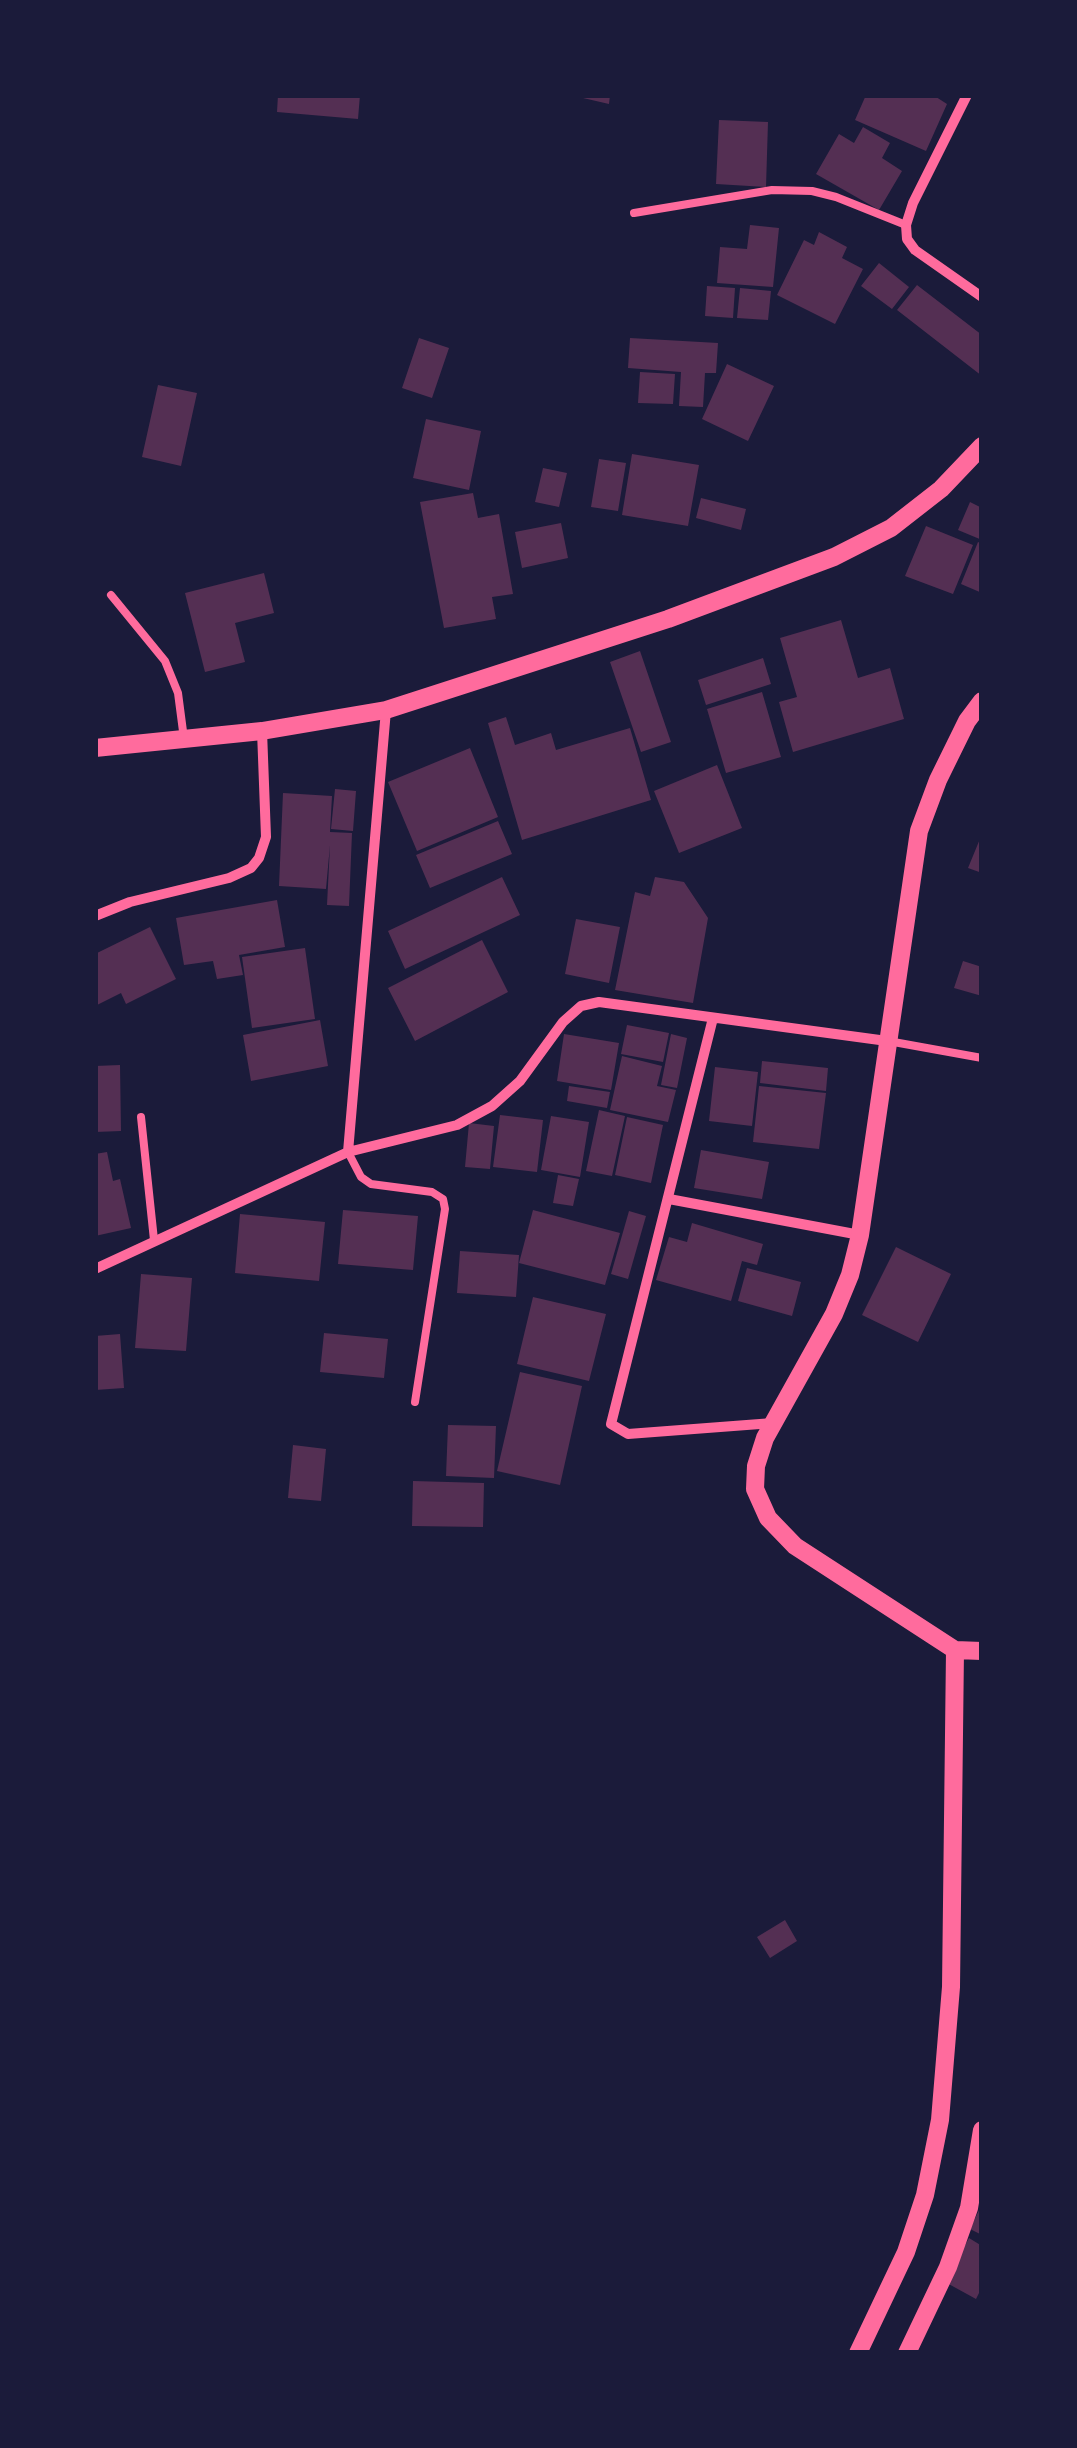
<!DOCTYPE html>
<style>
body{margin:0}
#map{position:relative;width:1077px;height:2448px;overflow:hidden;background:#1b1b3a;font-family:Ubuntu,sans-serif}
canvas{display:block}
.frame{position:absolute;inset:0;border:98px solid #1b1b3a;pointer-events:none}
</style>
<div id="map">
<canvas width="1077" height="2448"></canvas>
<div class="frame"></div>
</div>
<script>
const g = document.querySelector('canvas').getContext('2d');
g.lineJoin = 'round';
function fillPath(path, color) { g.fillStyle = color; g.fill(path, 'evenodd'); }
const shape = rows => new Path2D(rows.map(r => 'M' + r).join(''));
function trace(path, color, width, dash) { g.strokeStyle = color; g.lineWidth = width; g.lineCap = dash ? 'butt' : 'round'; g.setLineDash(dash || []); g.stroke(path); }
fillPath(shape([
 [278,95,360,95,358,119,277,112],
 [570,95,610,95,609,104],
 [866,95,933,95,947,104,926,151,855,120],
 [719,120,768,122,766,187,716,184],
 [863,127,890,143,882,158,902,171,879,210,816,174,839,134,854,143],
 [750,225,779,228,773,287,717,283,720,247,747,249],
 [819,232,847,247,842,258,863,269,835,324,777,295,804,240,814,245],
 [879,263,909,287,892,309,861,286],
 [917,285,982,335,982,376,897,310],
 [707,286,735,288,733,318,705,316],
 [740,288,771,291,768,320,737,318],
 [419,338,449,348,432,398,402,388],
 [630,338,718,343,716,373,705,373,703,407,679,406,681,372,628,368],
 [727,364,774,386,748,441,702,419],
 [640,372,675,374,673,404,638,403],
 [158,385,197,393,181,466,142,457],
 [426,419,481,431,469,490,413,478],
 [632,454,699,465,688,526,622,515],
 [599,459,626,463,618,511,591,507],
 [543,468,567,473,559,507,535,502],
 [473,493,478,518,499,514,513,594,492,597,496,619,444,628,420,502],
 [701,498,746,509,741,530,696,518],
 [970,502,982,508,982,540,958,530],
 [561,523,568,558,522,568,515,532],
 [926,526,973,545,953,594,905,576],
 [978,542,982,544,982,593,961,584],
 [264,573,274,613,235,623,245,662,205,672,185,593],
 [841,620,858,678,890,668,904,719,793,752,779,702,797,697,780,638],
 [640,651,671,742,641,752,610,662],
 [763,658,771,684,706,705,698,680],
 [762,692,781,757,726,773,707,709],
 [506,717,515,745,551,733,556,750,630,728,651,800,522,840,488,723],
 [470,748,498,817,417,851,388,782],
 [717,765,742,828,679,853,654,791],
 [335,789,356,791,353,831,331,829],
 [283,793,332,796,330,832,352,833,349,906,327,905,330,845,326,889,279,886],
 [498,821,512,854,430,888,416,855],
 [982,834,982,873,968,868],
 [502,877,520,915,405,969,388,931],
 [655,877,684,882,708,918,693,1003,615,990,635,892,650,896],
 [277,900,285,947,239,955,243,975,217,979,213,961,184,965,176,918],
 [576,919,620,927,609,983,565,974],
 [150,927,176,979,126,1004,121,993,95,1006,95,954],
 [482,940,508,992,415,1041,388,988],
 [305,948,315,1019,252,1028,242,957],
 [963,961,982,967,982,996,954,988],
 [320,1020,328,1066,251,1081,243,1035],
 [627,1025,669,1033,663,1062,621,1054],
 [564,1034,619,1043,611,1090,557,1081],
 [671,1034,687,1038,677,1088,661,1085],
 [622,1056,662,1066,657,1086,676,1090,668,1122,610,1110],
 [762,1061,828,1068,826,1091,760,1083],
 [120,1065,121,1131,95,1132,95,1066],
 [715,1067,758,1072,752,1126,709,1121],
 [569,1086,610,1092,607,1108,567,1101],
 [759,1086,826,1093,819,1149,753,1142],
 [599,1110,625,1116,612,1176,586,1171],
 [500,1115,543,1120,537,1172,493,1167],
 [551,1116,589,1122,580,1177,541,1170],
 [627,1117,663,1125,651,1183,615,1175],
 [469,1123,494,1126,490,1169,465,1167],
 [701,1150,769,1162,762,1199,694,1188],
 [107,1152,113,1181,120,1179,131,1228,95,1236,95,1154],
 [558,1175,579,1179,573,1206,553,1203],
 [343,1210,418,1216,413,1270,338,1264],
 [533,1210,620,1233,605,1285,519,1263],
 [629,1211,646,1216,628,1279,611,1274],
 [240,1214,325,1222,319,1281,235,1273],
 [692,1223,763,1244,757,1265,742,1261,731,1301,656,1280,669,1237,687,1242],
 [896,1247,951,1274,918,1342,862,1315],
 [460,1251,519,1255,516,1297,457,1293],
 [747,1268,801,1282,792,1316,738,1301],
 [141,1274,192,1278,186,1351,135,1348],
 [533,1297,606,1314,589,1381,517,1364],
 [324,1333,388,1339,384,1378,320,1372],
 [120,1334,124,1388,95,1390,95,1336],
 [520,1372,582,1386,560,1485,497,1471],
 [448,1425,496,1426,494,1478,446,1476],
 [293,1445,326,1449,321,1501,288,1498],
 [413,1481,484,1483,483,1527,412,1526],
 [785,1920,797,1941,770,1958,757,1937],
 [982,2204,982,2235,970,2229],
 [969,2238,982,2246,982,2287,976,2299,945,2282]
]), '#542f53');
trace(shape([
 [634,213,772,190,812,191,836,197,906,225],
 [111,595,165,661,178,693,184,739],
 [888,1041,982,1058],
 [141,1117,154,1240],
 [348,1152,361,1177,371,1184,432,1192,443,1199,445,1209,415,1402]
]), '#ff6b9d', 8);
trace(shape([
 [967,95,913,203,906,225,907,239,915,250,982,297],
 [95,916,130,902,229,878,251,868,259,858,266,837,262,731],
 [713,1018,611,1424,628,1434,773,1423],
 [348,1152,386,710],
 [669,1199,860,1235],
 [95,1269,348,1152,457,1125,492,1106,520,1081,563,1022,581,1006,599,1002,887,1041]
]), '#ff6b9d', 10);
trace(shape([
 [982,701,967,721,938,780,919,831,860,1235,850,1275,834,1314,765,1438,756,1466,755,1489,768,1518,795,1546,955,1650,982,1651],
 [95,748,262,731,386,710,668,619,834,557,891,528,941,489,982,446],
 [858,2353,906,2252,925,2195,940,2120,951,1987,955,1650],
 [907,2353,948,2267,969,2208,982,2130]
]), '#ff6b9d', 18);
</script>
